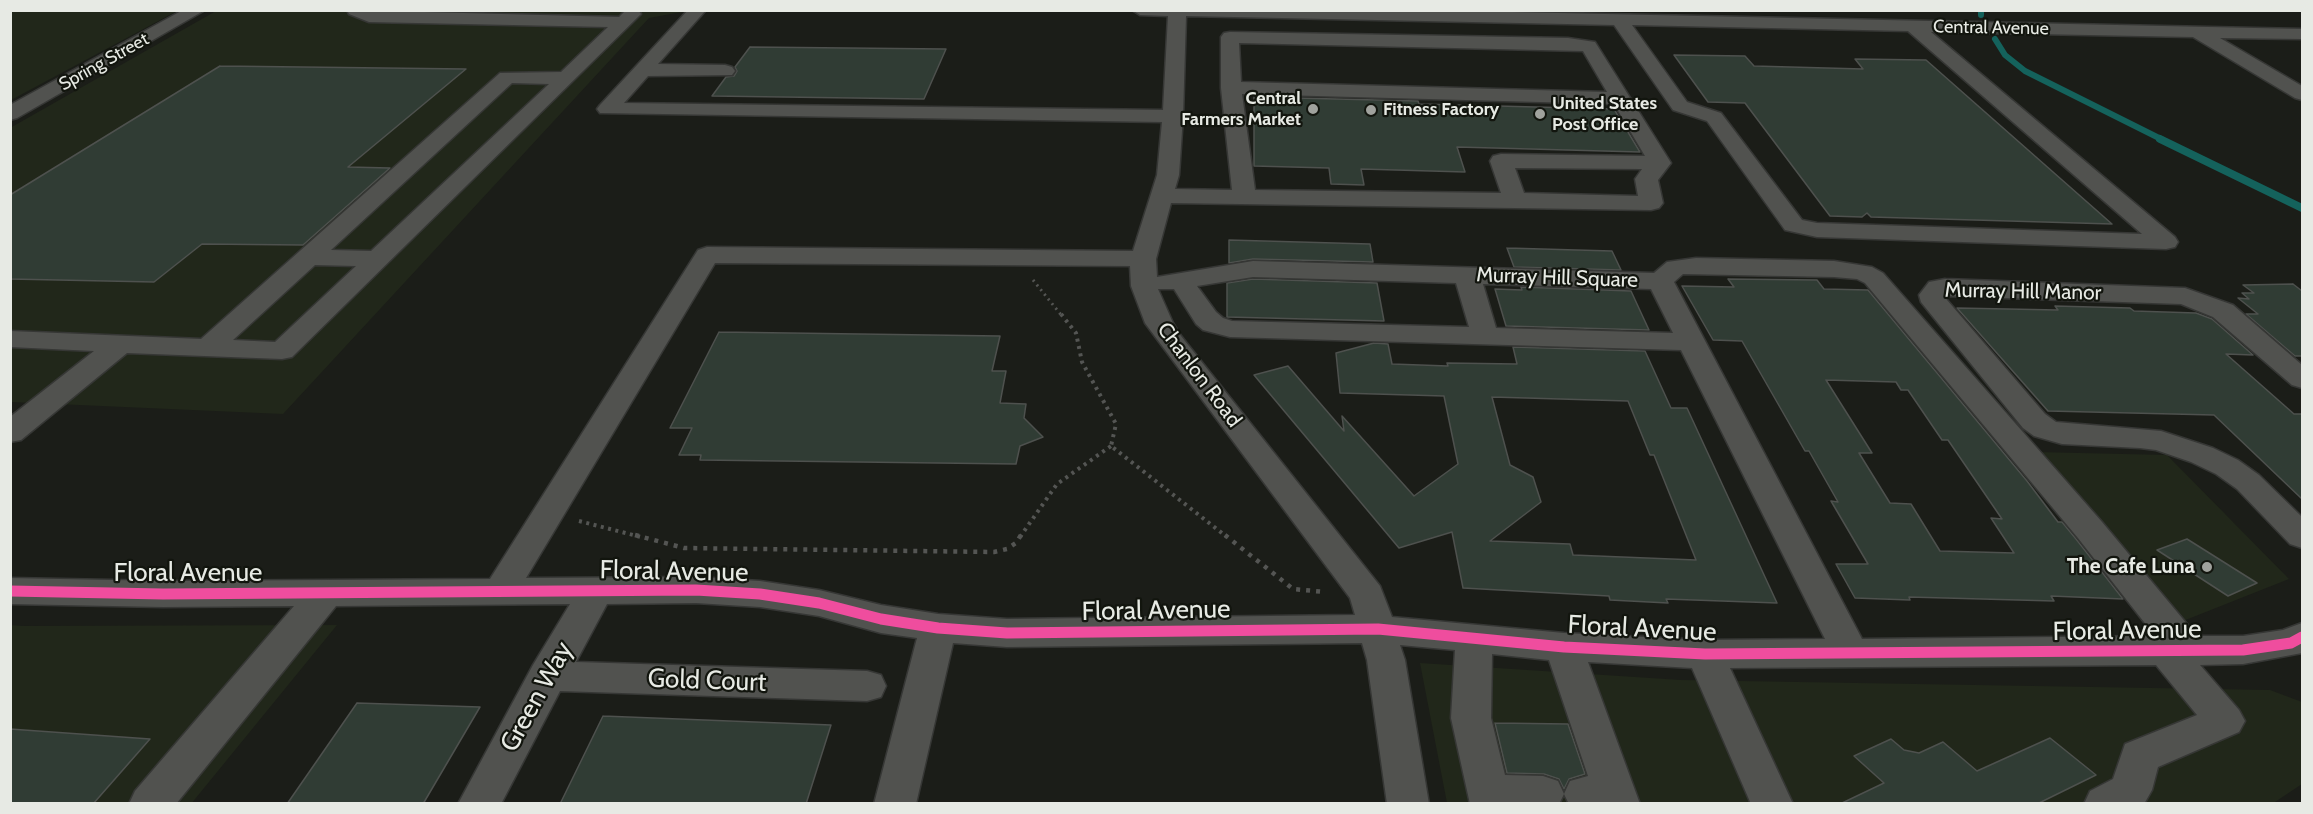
<!DOCTYPE html>
<style>
body{margin:0}
#map{position:relative;width:2313px;height:814px;overflow:hidden;background:#1b1d18;font-family:Cabin,sans-serif}
canvas{display:block}
.frame{position:absolute;inset:0;border:12px solid #e7eae4;pointer-events:none}
</style>
<div id="map">
<canvas width="2313" height="814"></canvas>
<div class="frame"></div>
</div>
<script>
const g = document.querySelector('canvas').getContext('2d');
g.lineJoin = 'round';
function fillPath(path, color) { g.fillStyle = color; g.fill(path, 'evenodd'); }
const shape = rows => new Path2D(rows.map(r => 'M' + r).join(''));
function trace(path, color, width, dash) { g.strokeStyle = color; g.lineWidth = width; g.lineCap = dash ? 'butt' : 'round'; g.setLineDash(dash || []); g.stroke(path); }
function drawText(font, color, halo, rows, align = 'center') {
  g.font = font + ' Cabin,sans-serif'; g.lineWidth = 4.5; g.setLineDash([]); g.textBaseline = 'middle'; g.strokeStyle = halo; g.fillStyle = color; for (const [text, x, y, turn = 0] of rows) {
    g.save(); g.translate(x, y); g.rotate((+turn || 0) * Math.PI / 180); g.textAlign = isNaN(turn) ? turn : align; if (halo) g.strokeText(text, 0, 0); g.fillText(text, 0, 0); g.restore();
  }
}
fillPath(shape([
 [11,10,177,10,177,11,11,100],
 [216,11,687,11,649,18,283,414,11,402,10,128],
 [2036,452,2167,455,2289,579,2178,623],
 [10,625,23,626,337,625,191,804,11,803],
 [1420,663,1681,680,2270,690,2302,702,2302,784,2272,804,1447,803]
]), '#21271a');
trace(shape([
 [1981,10,1981,15],
 [1995,39,2005,55,2025,71,2163,140]
]), '#14625c', 6);
trace(shape([
 [2160,139,2302,208]
]), '#14625c', 8);
const building = shape([
 [750,47,946,49,924,99,712,96,726,77,734,76,737,71,735,67,750,47],
 [1674,55,1745,56,1754,66,1863,69,1855,59,1926,60,2112,224,1871,217,1867,213,1862,217,1830,216,1745,103,1708,102,1674,55],
 [220,66,466,69,348,167,390,168,303,245,202,244,154,282,10,279,10,195,220,66],
 [1254,97,1418,101,1419,104,1614,109,1640,152,1457,147,1465,172,1361,169,1364,185,1331,184,1329,168,1254,166,1254,97],
 [1229,240,1370,244,1373,262,1253,259,1229,263,1229,240],
 [1507,248,1612,251,1621,270,1514,267,1507,248],
 [1253,279,1377,283,1384,321,1227,317,1227,283,1253,279],
 [1728,279,1817,280,1824,289,1868,290,2027,481,2058,522,2062,522,2076,539,2123,599,2051,596,2054,601,1909,597,1910,600,1855,598,1836,564,1868,564,1831,501,1838,502,1809,451,1805,451,1742,341,1713,340,1682,286,1734,287,1728,279],
 [1826,380,1896,382,1901,390,1908,390,1942,440,1948,440,2002,519,1991,518,2014,553,1940,551,1911,504,1890,503,1859,453,1872,453,1826,380],
 [2293,284,2302,291,2302,356,2295,356,2246,314,2258,314,2238,298,2249,299,2242,293,2254,293,2243,285,2293,284],
 [1521,287,1631,291,1649,330,1506,326,1495,289,1522,290,1521,287],
 [2055,306,2130,308,2134,311,2196,313,2212,319,2253,355,2226,354,2294,414,2302,414,2302,499,2214,415,2048,411,1957,308,2058,310,2055,306],
 [719,332,1000,336,992,371,1006,371,1000,403,1026,404,1024,418,1043,437,1020,446,1016,464,700,460,701,455,679,455,692,428,670,428,719,332],
 [1374,343,1388,344,1392,364,1448,366,1447,363,1517,364,1513,347,1645,351,1671,408,1687,408,1777,603,1666,599,1668,603,1610,600,1609,596,1463,588,1452,532,1399,548,1254,375,1288,366,1344,431,1342,416,1414,496,1458,464,1444,396,1340,393,1336,353,1374,343],
 [1492,397,1628,401,1650,455,1654,455,1696,560,1573,555,1570,544,1490,541,1541,502,1533,477,1510,465,1492,397],
 [2187,539,2257,583,2228,596,2157,550,2187,539],
 [357,703,480,707,423,804,287,804,357,703],
 [603,716,831,725,806,804,560,804,603,716],
 [1495,723,1568,724,1585,774,1569,779,1564,789,1559,779,1544,774,1507,773,1495,723],
 [10,729,150,739,93,804,10,804,10,729],
 [2050,738,2096,775,2037,804,1840,804,1884,783,1854,756,1891,739,1904,750,1919,753,1943,742,1977,771,2050,738]
]);
fillPath(building, '#303c34');
trace(building, '#4e514e', 1.5);
const minor = shape([
 [183,10,205,10,17,118,10,120,10,105,183,10],
 [347,10,619,17,626,10,638,10,641,14,292,357,282,359,127,353,21,440,10,442,10,417,94,351,10,347,10,331,201,339,500,73,561,72,608,27,369,22,349,14,347,10],
 [512,83,549,84,371,251,331,250,512,83],
 [315,265,356,266,275,342,233,340,315,265],
 [688,10,706,10,658,64,725,65,732,67,735,71,732,75,648,76,624,103,1163,110,1168,16,1140,15,1132,10,1420,10,2302,29,2302,39,2220,38,2302,86,2302,100,2295,98,2193,37,1931,32,2175,237,2178,242,2175,247,2166,249,1817,237,1785,230,1707,121,1673,110,1614,25,1186,16,1183,116,1179,175,1175,189,1232,190,1221,88,1221,37,1224,33,1230,32,1568,38,1595,42,1671,163,1658,180,1663,203,1659,208,1651,210,1171,203,1156,259,1157,277,1253,261,1654,273,1667,262,1696,258,1834,261,1872,267,1883,273,2102,522,2197,636,2243,636,2283,630,2302,623,2302,653,2243,664,2200,665,2239,710,2245,721,2239,732,2158,767,2152,790,2144,804,2084,804,2090,791,2113,779,2125,744,2197,715,2156,665,1730,668,1793,804,1751,804,1692,668,1588,662,1640,804,1569,804,1564,794,1559,804,1470,804,1451,718,1455,650,1400,645,1405,660,1429,804,1387,804,1367,660,1362,643,1007,647,953,643,916,804,874,804,917,638,881,633,819,616,760,607,696,603,607,604,576,662,867,671,881,675,886,686,881,697,867,701,560,691,501,804,458,804,533,665,570,604,336,606,176,804,129,804,135,791,294,606,163,607,10,604,10,578,163,581,490,579,698,250,707,247,1133,251,1157,175,1162,122,600,113,597,109,600,105,688,10],
 [1632,25,1908,31,2142,234,1817,223,1802,220,1721,113,1687,102,1632,25],
 [1239,43,1583,51,1607,92,1241,82,1239,43],
 [1242,94,1614,104,1645,156,1501,154,1493,156,1490,161,1501,193,1255,190,1242,94],
 [1515,168,1642,169,1635,179,1638,196,1524,193,1515,168],
 [715,263,1130,266,1131,286,1145,323,1350,598,1355,615,1007,619,938,614,881,605,819,590,760,581,696,577,526,578,715,263],
 [1683,274,1834,277,1857,279,1865,283,2078,538,2155,636,1862,639,1674,282,1683,274],
 [1253,277,1456,283,1469,327,1232,321,1223,318,1216,312,1197,286,1253,277],
 [1483,284,1651,289,1673,333,1496,328,1483,284],
 [1158,289,1174,289,1196,324,1203,330,1230,337,1681,350,1825,639,1705,640,1564,633,1392,617,1380,586,1181,336,1173,323,1158,289],
 [1492,654,1549,660,1588,776,1570,781,1564,794,1558,781,1543,776,1505,775,1491,718,1492,654],
 [1945,279,2185,288,2233,305,2302,365,2302,388,2292,385,2213,317,2181,304,1945,296,1947,300,2045,414,2056,422,2161,431,2213,448,2238,460,2259,475,2302,517,2302,548,2290,544,2237,489,2216,474,2191,462,2156,450,2140,448,2062,444,2034,436,2023,428,1921,302,1919,295,1929,282,1945,279]
]);
trace(minor, '#363735', 3);
trace(shape([
 [1033,280,1062,316]
]), '#545553', 3, [2, 4]);
trace(shape([
 [1061,314,1076,333,1082,362,1116,424,1111,446,1227,537],
 [579,521,641,537],
 [1020,537,1057,484,1111,446]
]), '#545553', 4, [3, 4.5]);
trace(shape([
 [635,535,684,548,994,552,1007,549,1016,543,1021,535],
 [1225,535,1293,589,1325,592]
]), '#545553', 4.5, [4, 6]);
fillPath(minor, '#51524f');
trace(shape([
 [10,591,163,594,696,590,760,594,819,603,881,619,938,628,1007,633,1378,629,1564,647,1705,654,2243,650,2291,643,2302,637]
]), '#ef4d9e', 11);
for (const [x, y, r, color] of [
 [1313,109,6,"#a0a29d"],
 [1371,110,6,"#a0a29d"],
 [1540,114,6,"#a0a29d"],
 [2207,567,6,"#a0a29d"]
]) { const dot = new Path2D(); dot.arc(x, y, r, 0, 2 * Math.PI); g.fillStyle = color; g.fill(dot); trace(dot, '#12150e', 2); }
drawText('18px', '#e7eae4', '#12150e', [
 ["Central Avenue",1991,28,1],
 ["Spring Street",104,62,-29]
]);
drawText('bold 18px', '#e7eae4', '#12150e', [
 ["Central",1301,99,"right"],
 ["Farmers Market",1301,120,"right"],
 ["United States",1552,104],
 ["Post Office",1552,125],
 ["Fitness Factory",1383,110]
], 'left');
drawText('21px', '#e7eae4', '#12150e', [
 ["Murray Hill Square",1557,278,2],
 ["Murray Hill Manor",2023,292,1],
 ["Chanlon Road",1199,375,53]
]);
drawText('bold 21px', '#e7eae4', '#12150e', [
 ["The Cafe Luna",2195,567]
], 'right');
drawText('26px', '#e7eae4', '#12150e', [
 ["Floral Avenue",674,572,1],
 ["Floral Avenue",188,573],
 ["Floral Avenue",1156,611,-1],
 ["Floral Avenue",1642,629,3],
 ["Floral Avenue",2127,631,-1],
 ["Gold Court",707,681,2],
 ["Green Way",537,697,-61]
]);
</script>
